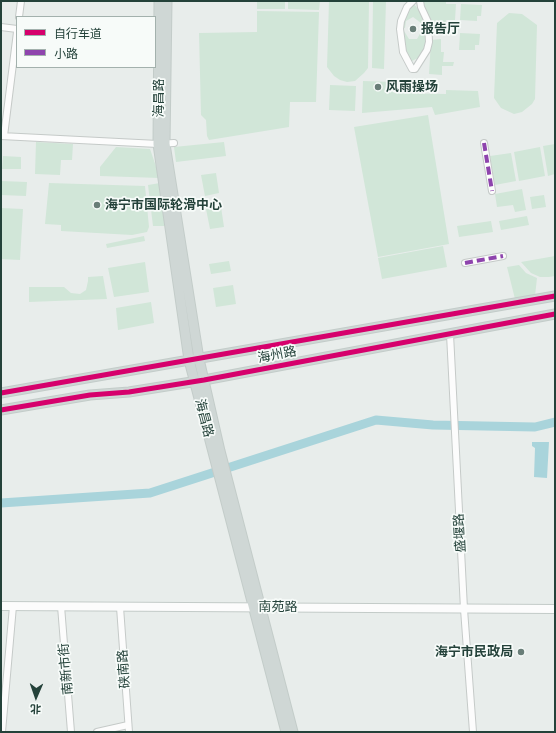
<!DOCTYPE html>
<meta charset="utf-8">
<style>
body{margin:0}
#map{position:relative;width:556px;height:733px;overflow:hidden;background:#e8edeb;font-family:Quicksand,"Noto Sans SC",sans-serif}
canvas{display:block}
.frame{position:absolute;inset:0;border:2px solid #24423a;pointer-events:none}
.legend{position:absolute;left:16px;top:16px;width:140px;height:52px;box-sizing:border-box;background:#f7fbf9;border:1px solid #a3b1ad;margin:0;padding:5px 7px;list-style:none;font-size:12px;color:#24423a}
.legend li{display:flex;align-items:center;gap:8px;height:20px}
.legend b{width:20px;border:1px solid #a3b1ad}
.north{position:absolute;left:16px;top:677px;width:40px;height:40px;-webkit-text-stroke:3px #f7fbf9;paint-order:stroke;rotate:182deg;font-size:11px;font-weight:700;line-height:16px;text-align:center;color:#24423a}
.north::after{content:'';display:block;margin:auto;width:14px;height:18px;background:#24423a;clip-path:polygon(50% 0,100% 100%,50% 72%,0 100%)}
</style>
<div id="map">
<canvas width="556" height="733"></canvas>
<div class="frame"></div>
<ul class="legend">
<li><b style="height:5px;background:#d6006c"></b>自行车道</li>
<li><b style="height:5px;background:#8e44ad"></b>小路</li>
</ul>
<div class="north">北</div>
</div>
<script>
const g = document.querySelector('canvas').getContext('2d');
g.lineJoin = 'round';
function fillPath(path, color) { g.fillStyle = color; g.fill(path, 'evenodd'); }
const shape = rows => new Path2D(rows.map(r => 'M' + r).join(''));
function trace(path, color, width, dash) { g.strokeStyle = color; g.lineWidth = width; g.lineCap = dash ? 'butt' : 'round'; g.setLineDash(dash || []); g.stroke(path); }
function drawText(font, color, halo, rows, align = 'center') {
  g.font = font + ' Quicksand,"Noto Sans SC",sans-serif'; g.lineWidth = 3.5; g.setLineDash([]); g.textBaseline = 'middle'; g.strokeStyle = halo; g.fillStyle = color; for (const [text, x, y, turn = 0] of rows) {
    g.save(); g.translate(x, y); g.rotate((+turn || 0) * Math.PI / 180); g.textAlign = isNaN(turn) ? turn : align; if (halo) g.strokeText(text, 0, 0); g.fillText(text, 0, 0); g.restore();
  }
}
fillPath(shape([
 [257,1,285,1,285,9,257,9],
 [288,1,320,1,319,10,288,9],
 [329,1,369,1,368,68,364,73,355,81,347,82,340,80,334,76,327,67],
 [373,1,386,1,384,69,372,68],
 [423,1,446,1,446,4,456,4,455,20,446,20,445,26,433,25,423,5],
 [414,4,425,18,426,47,418,58,412,61,408,58,401,31,404,31,409,39,417,39,421,32,421,23,413,17,406,21,405,28,401,27,406,12],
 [461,4,482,5,481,16,477,16,477,21,460,20],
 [257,11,319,12,316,102,290,102,289,127,209,140,207,136,206,120,201,115,199,33,257,32],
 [509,13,522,14,537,25,535,99,532,104,522,112,514,114,501,108,494,98,497,23],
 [460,33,480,34,479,45,475,45,475,50,459,50],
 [441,39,441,52,444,52,443,62,454,62,453,66,442,66,442,75,429,74,431,40],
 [363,81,394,82,394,93,446,94,446,90,478,91,480,107,435,115,432,107,362,113],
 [330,85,356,86,355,111,329,110],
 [428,115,449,244,378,257,354,127],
 [36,142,73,144,72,160,61,160,60,175,35,174],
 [224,142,226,156,176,162,174,147],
 [555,144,555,174,548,176,543,146],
 [116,147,150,149,160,178,100,176,100,167],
 [540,147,545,176,519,181,514,152],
 [511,153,516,181,495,185,490,156],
 [3,156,21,157,21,169,2,169],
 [216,173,219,193,205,196,201,175],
 [1,181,27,182,26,196,1,195],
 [49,183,145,186,149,227,147,232,132,235,61,231,61,225,45,224],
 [160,183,165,226,153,226,148,185],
 [522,189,526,210,515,212,513,205,497,207,495,194],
 [544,195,546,207,532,209,530,197],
 [221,207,224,227,210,229,206,209],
 [1,208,23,209,20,260,1,259],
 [527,216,529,225,501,230,499,221],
 [491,221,493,232,459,237,457,226],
 [144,236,145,241,107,248,106,244],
 [443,246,447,267,382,279,378,258],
 [555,256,555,276,549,277,540,277,531,273,521,262],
 [229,261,231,271,211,274,209,264],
 [145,262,149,292,114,297,108,268],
 [519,265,526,273,537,278,535,296,515,299,507,267],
 [103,276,107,299,29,302,29,287,64,287,71,293,80,294,86,290,88,281,88,277],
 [233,285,236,304,216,307,213,288],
 [151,302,154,323,118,330,116,308]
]), '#d1e6d8');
fillPath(shape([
 [532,442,549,442,547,478,534,477,535,448,532,446]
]), '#a9d4db');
trace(shape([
 [1,503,150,493,376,420,433,425,535,427,555,422]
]), '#a9d4db', 9);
const street = shape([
 [413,1,407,7,401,21,400,29,403,52,412,69,415,69,427,50,429,42,428,22,421,7,420,1],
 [19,17,21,1],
 [1,27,17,29],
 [1,136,158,144,174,143],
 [4,136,17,32],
 [484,143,492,191],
 [465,263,503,256],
 [450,334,464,609,473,732],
 [61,606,71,732],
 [120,607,129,732],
 [2,732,13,606],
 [97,732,128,725]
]);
const secondary = shape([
 [1,606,555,609]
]);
const primary = shape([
 [159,1,158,144,189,360,286,732],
 [167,1,165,144,199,359,220,451,293,732],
 [1,393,555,296],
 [1,410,90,395,129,392,204,380,555,314]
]);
trace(street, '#c5cac8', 8);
trace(secondary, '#c3cbc8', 10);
trace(primary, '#c3ccc9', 11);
trace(street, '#fcfcfc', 6);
trace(secondary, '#fcfcfc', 8);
trace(primary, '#cfd7d5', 9);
trace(shape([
 [484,143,492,191],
 [465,263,503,256]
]), '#8e44ad', 4, [8, 4]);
trace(shape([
 [1,393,555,296],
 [1,410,90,395,129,392,204,380,555,314]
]), '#d6006c', 5);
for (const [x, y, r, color] of [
 [413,29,4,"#697e78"],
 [378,87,4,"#697e78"],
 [97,205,4,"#697e78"],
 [521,652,4,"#697e78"]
]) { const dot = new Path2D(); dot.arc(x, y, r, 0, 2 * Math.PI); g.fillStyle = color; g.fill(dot); trace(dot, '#f7fbf9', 1.5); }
drawText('bold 13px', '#24423a', '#f7fbf9', [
 ["报告厅",421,29],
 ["风雨操场",386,87],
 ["海宁市国际轮滑中心",105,205],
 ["海宁市民政局",513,652,"right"]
], 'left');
drawText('13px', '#24423a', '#f7fbf9', [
 ["海昌路",159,98,-90],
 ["海州路",277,355,-11],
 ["海昌路",204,418,76],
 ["盛堰路",460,533,-93],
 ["南苑路",278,607],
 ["南新市街",66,669,-95],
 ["硖南路",124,669,-94]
]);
</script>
